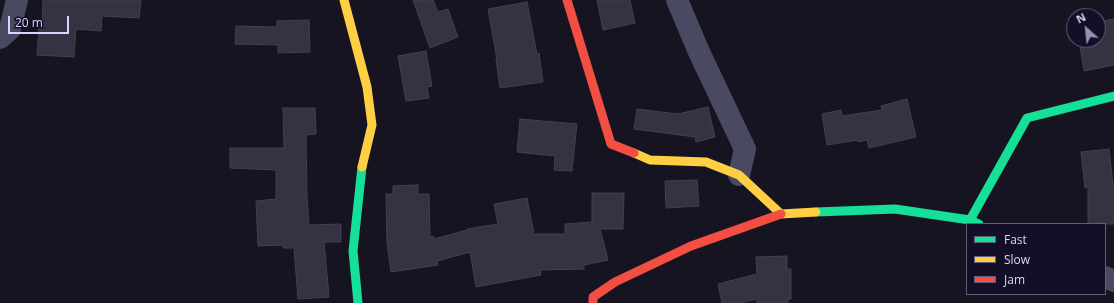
<!DOCTYPE html>
<style>
body{margin:0}
#map{position:relative;width:1114px;height:303px;overflow:hidden;background:#161421;font-family:"Open Sans",sans-serif}
canvas{display:block}
.legend{position:absolute;left:966px;top:223px;width:140px;height:72px;box-sizing:border-box;background:#130f26;border:1px solid #625e7d;margin:0;padding:5px 7px;list-style:none;font-size:12px;color:#d9d4ff}
.legend li{display:flex;align-items:center;gap:8px;height:20px}
.legend b{width:20px;border:1px solid #625e7d}
.north{position:absolute;left:1066px;top:8px;width:40px;height:40px;box-sizing:border-box;background:#130f26;border:1px solid #625e7d;border-radius:50%;rotate:333deg;font-size:11px;font-weight:700;line-height:16px;text-align:center;color:#d9d4ff}
.north::after{content:'';display:block;margin:auto;width:14px;height:18px;background:#9591b1;clip-path:polygon(50% 0,100% 100%,50% 72%,0 100%)}
.scale{position:absolute;left:8px;top:16px;width:61px;height:18px;box-sizing:border-box;border:2px solid #d9d4ff;border-top:0;padding-left:5px;font-size:12px;line-height:14px;white-space:nowrap;color:#d9d4ff;-webkit-text-stroke:3px #130f26;paint-order:stroke}
</style>
<div id="map">
<canvas width="1114" height="303"></canvas>
<ul class="legend">
<li><b style="height:5px;background:#16e098"></b>Fast</li>
<li><b style="height:5px;background:#ffcf43"></b>Slow</li>
<li><b style="height:5px;background:#f24e42"></b>Jam</li>
</ul>
<div class="north">N</div>
<div class="scale">20 m</div>
</div>
<script>
const g = document.querySelector('canvas').getContext('2d');
g.lineJoin = 'round';
function fillPath(path, color) { g.fillStyle = color; g.fill(path, 'evenodd'); }
const shape = rows => new Path2D(rows.map(r => 'M' + r).join(''));
function trace(path, color, width, dash) { g.strokeStyle = color; g.lineWidth = width; g.lineCap = dash ? 'butt' : 'round'; g.setLineDash(dash || []); g.stroke(path); }
const building = shape([
 [43,0,141,0,139,18,102,16,101,31,76,29,74,57,37,55,39,27,42,27,43,0],
 [413,0,433,0,438,12,448,9,458,37,430,48,413,0],
 [597,0,630,0,635,23,603,30,597,0],
 [527,2,537,54,539,53,543,82,500,88,496,59,497,59,488,9,527,2],
 [1114,19,1114,65,1084,71,1079,40,1098,40,1098,22,1114,19],
 [309,20,310,52,278,53,278,45,235,44,236,26,277,27,277,21,309,20],
 [426,51,432,86,427,87,429,98,406,101,398,56,426,51],
 [907,99,916,137,869,148,867,140,858,142,857,140,827,145,822,114,841,110,842,116,882,110,881,106,907,99],
 [708,107,715,137,696,142,695,137,634,129,637,109,678,114,708,107],
 [283,108,315,108,316,134,306,135,307,196,309,225,341,224,341,242,324,242,329,297,298,299,294,248,283,248,283,245,258,246,256,201,276,199,276,170,230,168,230,148,284,148,283,108],
 [520,119,577,124,572,171,554,170,555,156,517,152,520,119],
 [1109,149,1114,194,1114,224,1088,224,1088,187,1085,188,1081,152,1109,149],
 [697,180,699,206,666,208,665,181,697,180],
 [418,185,418,194,429,194,430,237,433,236,434,239,467,230,467,229,498,224,494,204,527,198,534,234,565,234,565,224,592,222,592,193,624,193,623,229,600,229,608,260,584,265,584,269,540,270,541,275,476,287,470,252,437,261,438,265,391,272,387,243,386,194,393,194,393,186,418,185],
 [787,256,787,269,791,269,791,299,788,299,788,303,757,303,757,299,740,303,722,303,718,284,757,274,756,257,787,256]
]);
fillPath(building, '#343243');
trace(building, '#433f54', 1);
trace(shape([
 [677,0,699,52,745,149,739,175],
 [0,38,10,29,17,0],
 [1105,277,1114,281]
]), '#4a4962', 22);
trace(shape([
 [816,212,895,209,970,220,979,224],
 [970,220,1027,118,1114,96],
 [358,303,353,251,362,167]
]), '#16e098', 9);
trace(shape([
 [344,0,367,87,372,125,362,167],
 [634,153,650,160,706,162,739,175,781,214,816,212]
]), '#ffcf43', 9);
trace(shape([
 [567,0,611,144,634,153],
 [593,303,593,297,615,282,691,246,781,214]
]), '#f24e42', 9);
</script>
